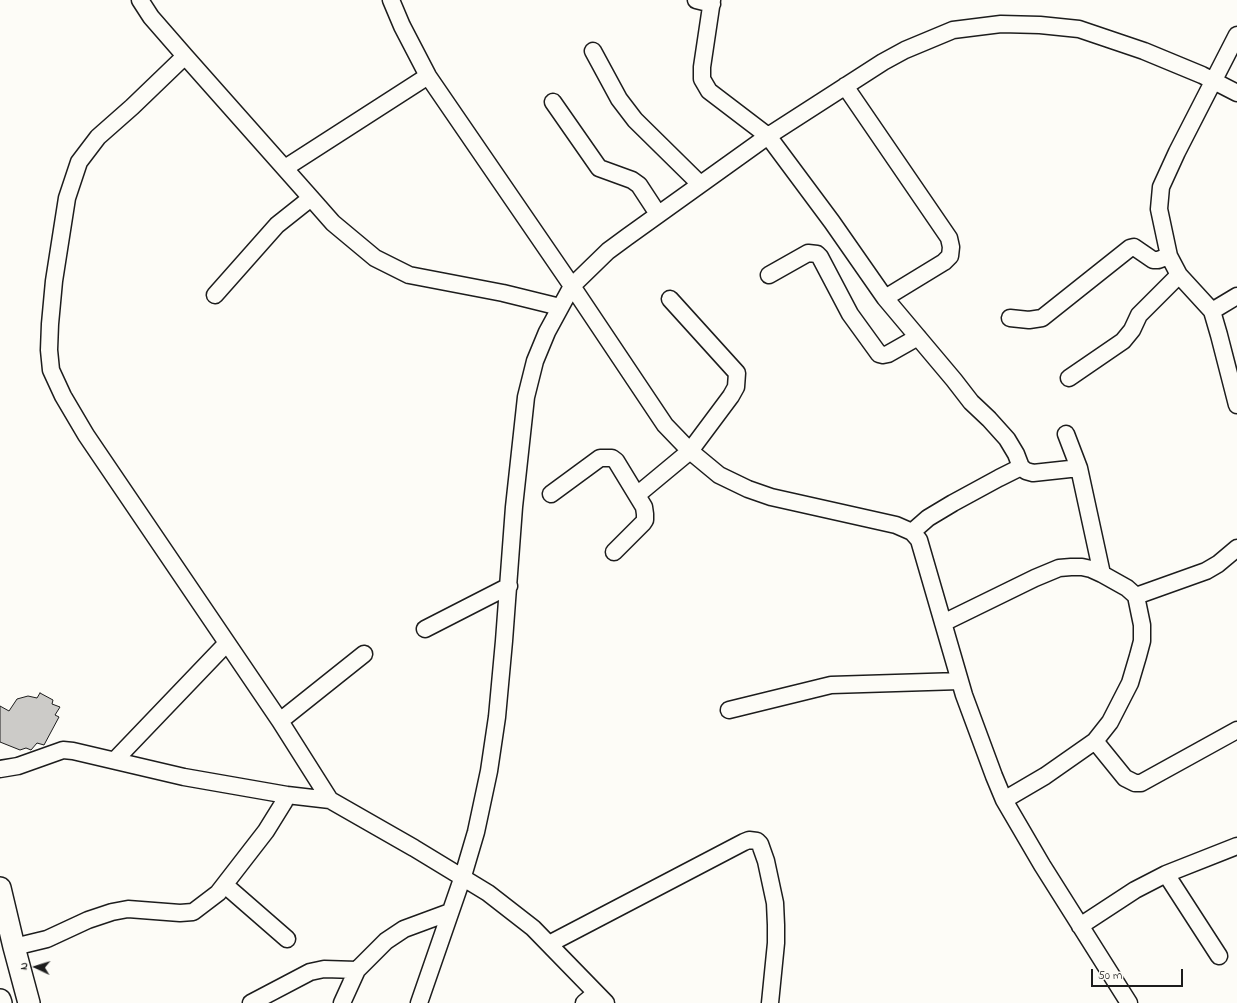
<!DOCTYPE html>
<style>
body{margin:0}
#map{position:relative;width:1237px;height:1003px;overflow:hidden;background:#fdfcf7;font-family:"Indie Flower",sans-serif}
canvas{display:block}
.north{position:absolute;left:16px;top:947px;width:40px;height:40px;-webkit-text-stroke:3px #fdfcf7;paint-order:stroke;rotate:274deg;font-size:11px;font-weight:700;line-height:16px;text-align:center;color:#1c1c1c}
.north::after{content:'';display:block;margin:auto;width:14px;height:18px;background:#1c1c1c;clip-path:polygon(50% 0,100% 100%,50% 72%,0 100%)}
.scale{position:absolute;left:1091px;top:969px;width:92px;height:18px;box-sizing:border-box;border:2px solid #1c1c1c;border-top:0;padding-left:5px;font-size:12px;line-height:14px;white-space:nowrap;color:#1c1c1c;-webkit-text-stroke:3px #fdfcf7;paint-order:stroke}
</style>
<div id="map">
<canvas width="1237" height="1003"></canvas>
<div class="north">N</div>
<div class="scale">50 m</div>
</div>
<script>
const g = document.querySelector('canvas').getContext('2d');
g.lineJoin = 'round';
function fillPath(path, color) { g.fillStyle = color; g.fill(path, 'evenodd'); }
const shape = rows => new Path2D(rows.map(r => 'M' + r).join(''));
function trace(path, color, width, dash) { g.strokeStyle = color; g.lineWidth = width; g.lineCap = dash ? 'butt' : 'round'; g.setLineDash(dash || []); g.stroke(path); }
const building = shape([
 [40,693,53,700,52,704,60,707,55,715,59,717,44,745,37,743,31,750,26,748,20,750,0,742,0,706,9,711,17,699,28,696,37,698,40,693]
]);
fillPath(building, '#cccbc8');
trace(building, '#1c1c1c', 1);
const minor = shape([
 [140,0,151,17,185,56,311,198,333,223,375,258,409,275,503,293,560,307],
 [391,0,402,26,428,76,572,286,665,425,690,451,719,475,748,489,771,497,896,525,912,532,919,540,964,695,994,776,1004,800,1042,865,1129,1003],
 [696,0,712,4],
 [712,0,702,67,702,79,709,91,768,136,832,222,885,298,954,380,971,402,989,419,1007,439,1016,454,1021,467,1026,471,1033,473,1079,468],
 [1237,35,1177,152,1161,187,1159,209,1169,256,1179,275,1212,311,1219,335,1237,405],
 [593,51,619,99,635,120,700,184],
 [185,56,132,107,98,137,79,162,67,198,54,281,50,324,49,350,51,370,63,396,86,435,280,721,330,800],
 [845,86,949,238,951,247,950,256,944,262,885,298],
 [553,102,599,168,632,180,639,185,658,214],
 [285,168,428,76],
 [769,275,808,253,817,254,820,257,850,314,879,354,883,355,888,354,918,337],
 [215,295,277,225,311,198],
 [1212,311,1237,296],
 [1010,318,1029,320,1042,318,1130,248,1134,247,1153,260,1158,260,1169,256],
 [1069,378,1123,341,1132,330,1139,315,1179,275],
 [1066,434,1079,468,1102,574],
 [551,494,600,458,612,458,616,461,644,507,645,514,645,520,643,523,614,552],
 [637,495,690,451,731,396,736,387,737,373,670,299],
 [912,532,928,518,953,503,999,478,1021,467],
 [1136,596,1206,571,1218,564,1237,548],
 [943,623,1035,578,1059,568,1071,567,1082,567,1091,569,1102,574,1127,588,1136,596,1142,625,1142,641,1138,656,1130,683,1110,722,1095,741,1045,776,1004,800],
 [425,629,509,586],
 [729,710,831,685,960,681],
 [280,721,364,654],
 [1095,741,1125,778,1135,783,1141,783,1237,730],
 [115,760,227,643],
 [0,769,18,766,63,750,73,751,184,777,287,795,330,800,414,848,488,893,533,928,606,1003],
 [1166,874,1219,956],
 [225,885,287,939],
 [1080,926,1135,890,1166,874,1237,846],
 [549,944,744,842,749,840,757,841,760,844,766,861,775,903,776,925,776,943,770,1003],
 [14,947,47,939,88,920,112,912,128,909,180,913,193,912,218,893,266,831,284,802,287,795],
 [251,1003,310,972,324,969,357,970],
 [342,1003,357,970,386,941,404,929,450,912],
 [419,1003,463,876,476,832,489,771,497,717,504,641,514,507,526,397,535,361,547,332,572,286,608,251,627,237,768,136,883,62,905,50,953,30,1001,24,1040,25,1079,29,1144,51,1202,75,1237,93],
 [584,1003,596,993]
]);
const major = shape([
 [0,888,14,947,29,1003],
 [0,1000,1,1003]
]);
trace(minor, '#1c1c1c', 19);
trace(major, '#1c1c1c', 24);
trace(minor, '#fdfcf7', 16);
trace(major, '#fdfcf7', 21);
</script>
